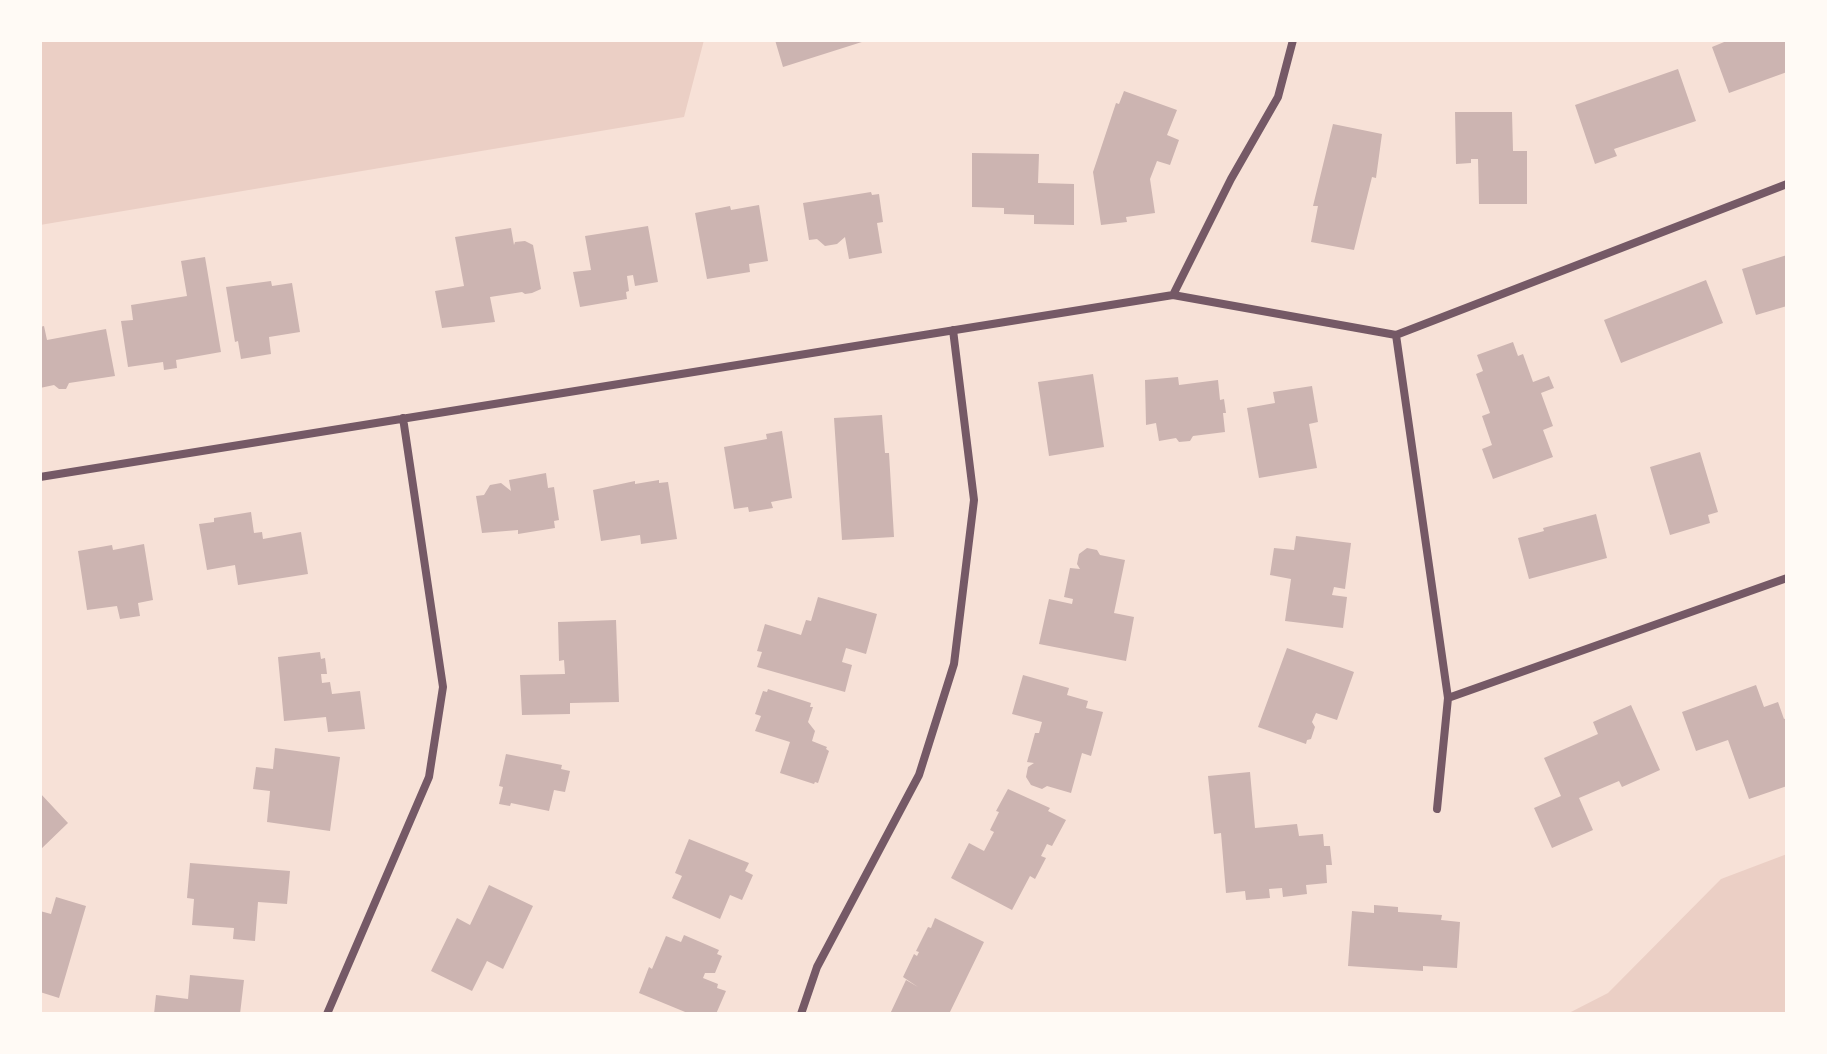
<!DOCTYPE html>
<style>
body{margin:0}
#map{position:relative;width:1827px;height:1054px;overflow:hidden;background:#f7e1d7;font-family:Manrope,sans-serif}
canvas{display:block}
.frame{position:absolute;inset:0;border:42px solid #fffaf5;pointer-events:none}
</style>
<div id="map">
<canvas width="1827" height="1054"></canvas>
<div class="frame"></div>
</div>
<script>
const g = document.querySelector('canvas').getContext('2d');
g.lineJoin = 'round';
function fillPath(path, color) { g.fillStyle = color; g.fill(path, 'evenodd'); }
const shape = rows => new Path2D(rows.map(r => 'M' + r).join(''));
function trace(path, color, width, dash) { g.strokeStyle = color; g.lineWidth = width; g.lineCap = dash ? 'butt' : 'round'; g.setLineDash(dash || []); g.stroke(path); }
fillPath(shape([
 [40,40,704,40,684,117,40,225],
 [1787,854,1787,1014,1567,1014,1608,993,1721,879]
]), '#ebcfc5');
fillPath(shape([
 [775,40,865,40,865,41,783,67],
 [1729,40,1787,40,1787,72,1729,93,1712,47],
 [1678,69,1696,121,1614,149,1617,156,1595,164,1575,105],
 [1124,91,1177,110,1167,135,1179,140,1170,165,1157,161,1150,179,1155,213,1126,217,1127,222,1101,225,1093,172,1116,103,1119,104],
 [1455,112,1512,112,1513,151,1527,151,1527,204,1479,204,1478,159,1471,159,1471,163,1456,164],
 [1333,124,1382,134,1376,178,1372,177,1354,250,1311,242,1318,206,1313,206],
 [972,153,1039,154,1038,183,1074,184,1074,225,1034,224,1034,215,1004,214,1004,208,972,207],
 [871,192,872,195,879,194,883,222,877,223,882,253,849,259,845,237,837,244,825,246,817,239,809,240,803,203],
 [759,205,768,261,749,264,750,272,707,279,695,213,730,206,731,210],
 [648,226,658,282,635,286,633,275,627,276,629,291,626,292,627,299,580,307,573,272,591,270,585,236],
 [511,228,514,245,515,242,525,241,533,245,541,289,532,293,525,294,522,292,490,297,495,322,442,328,435,291,464,286,455,237],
 [1787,255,1787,306,1756,315,1742,269],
 [205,257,221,352,176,360,177,368,164,370,163,362,128,367,121,321,133,320,131,305,187,296,181,261],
 [1706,280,1723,323,1621,363,1604,320],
 [271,281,272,286,292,283,300,332,269,337,271,354,241,359,238,341,235,342,226,287],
 [44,326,47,340,106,329,115,376,69,383,66,389,59,389,54,385,40,388,40,327],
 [1513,342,1518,356,1523,354,1533,382,1549,376,1554,388,1541,393,1553,426,1543,430,1553,457,1493,479,1482,449,1492,445,1482,416,1490,413,1476,374,1483,371,1477,355],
 [1093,374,1104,447,1049,456,1038,382],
 [1178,377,1179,385,1218,380,1220,400,1224,399,1226,413,1223,413,1225,432,1193,436,1190,441,1179,442,1176,438,1159,441,1156,423,1146,425,1145,380],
 [1312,386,1318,422,1309,424,1317,468,1259,478,1247,408,1275,403,1273,392],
 [882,415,885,453,889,453,894,537,842,540,834,418],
 [782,431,792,498,771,502,773,508,749,512,748,507,734,509,724,447,767,439,766,434],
 [1700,452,1718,512,1708,515,1710,523,1670,535,1650,467],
 [546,473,548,488,554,487,559,520,554,521,555,528,518,534,518,530,482,533,476,496,484,495,490,485,501,483,511,491,509,480],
 [659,480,659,483,668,482,677,539,641,544,640,535,601,541,593,490,635,481,635,484],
 [251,512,254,533,262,532,263,539,301,532,308,574,238,585,235,565,207,570,199,524,214,522,214,518],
 [1596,514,1607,558,1529,579,1518,538,1544,531,1543,528],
 [1296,536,1351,543,1345,589,1334,587,1332,595,1347,597,1343,628,1285,621,1291,579,1270,575,1274,548,1294,550],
 [144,544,153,600,138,603,140,616,120,619,117,606,87,610,78,551,112,545,113,550],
 [1087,548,1097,550,1100,555,1125,560,1114,613,1134,617,1126,661,1039,644,1049,599,1072,604,1073,599,1064,597,1070,568,1080,569,1077,564,1079,554],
 [818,597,877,614,866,654,846,648,842,662,852,665,845,692,757,667,762,652,757,651,765,624,801,635,806,620,811,621],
 [616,620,619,702,570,703,570,714,522,715,520,675,565,674,564,660,559,661,558,622],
 [1287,648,1354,672,1337,720,1316,713,1312,722,1315,727,1311,739,1307,740,1306,744,1258,727],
 [320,652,321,659,325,658,327,674,321,674,322,683,330,682,332,694,360,691,365,729,328,732,326,717,284,721,278,657],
 [1023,675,1069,688,1067,695,1088,701,1086,708,1103,712,1091,756,1082,753,1071,793,1047,786,1042,789,1031,785,1026,777,1028,767,1034,763,1027,762,1035,733,1039,733,1042,722,1012,714],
 [1756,685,1764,707,1778,702,1784,719,1787,718,1787,786,1749,799,1728,740,1696,751,1682,712],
 [768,689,811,703,810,707,813,707,808,722,815,731,812,741,827,747,826,749,829,751,818,783,815,782,814,784,780,773,790,742,755,731,761,716,755,714,763,691,767,692],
 [1631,705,1660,770,1622,787,1619,781,1579,798,1593,830,1552,848,1534,808,1561,796,1544,758,1598,734,1593,722],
 [275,748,340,757,330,831,267,822,270,791,253,789,256,767,273,769],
 [506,754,562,765,561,769,570,771,565,792,554,790,549,811,511,803,510,806,499,804,503,787,499,786],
 [1250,772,1255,828,1297,824,1299,836,1323,834,1324,846,1330,846,1332,865,1326,865,1327,883,1306,885,1307,894,1283,897,1282,888,1269,889,1270,898,1246,900,1245,891,1226,893,1221,833,1214,834,1208,776],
 [1008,789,1050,808,1048,811,1066,820,1052,846,1047,844,1041,856,1046,858,1035,879,1030,876,1012,910,951,878,969,843,984,851,994,832,990,830,999,812,996,811],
 [40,793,68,823,40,850],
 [689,839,749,863,745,871,753,875,742,900,730,895,720,919,672,898,682,876,675,873],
 [190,863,290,871,287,904,258,902,255,941,233,939,234,928,192,925,194,899,187,898],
 [489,885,533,906,503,969,487,961,472,991,431,971,457,918,470,925],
 [56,897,86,906,59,998,40,992,40,911,51,914],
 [1374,905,1398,907,1398,912,1442,915,1441,920,1460,922,1457,968,1423,966,1423,971,1348,966,1352,911,1374,913],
 [935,918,984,942,949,1014,890,1014,906,980,918,987,903,977,914,954,917,956,919,952,916,951,928,927,931,928],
 [684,935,719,950,717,954,722,956,715,973,705,973,703,978,718,984,717,988,726,991,716,1014,690,1014,639,993,649,967,652,969,666,936,681,942],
 [190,975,244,980,240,1014,154,1014,156,995,188,999]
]), '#ccb4b1');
trace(shape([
 [1173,295,1231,179,1278,97,1293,40],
 [1396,335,1448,698,1437,809],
 [40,477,1173,295,1396,335,1787,184],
 [1448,698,1787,578],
 [327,1014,429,777,443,687,403,418],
 [801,1014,817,967,919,775,954,664,974,500,953,330]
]), '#755966', 8);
</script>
